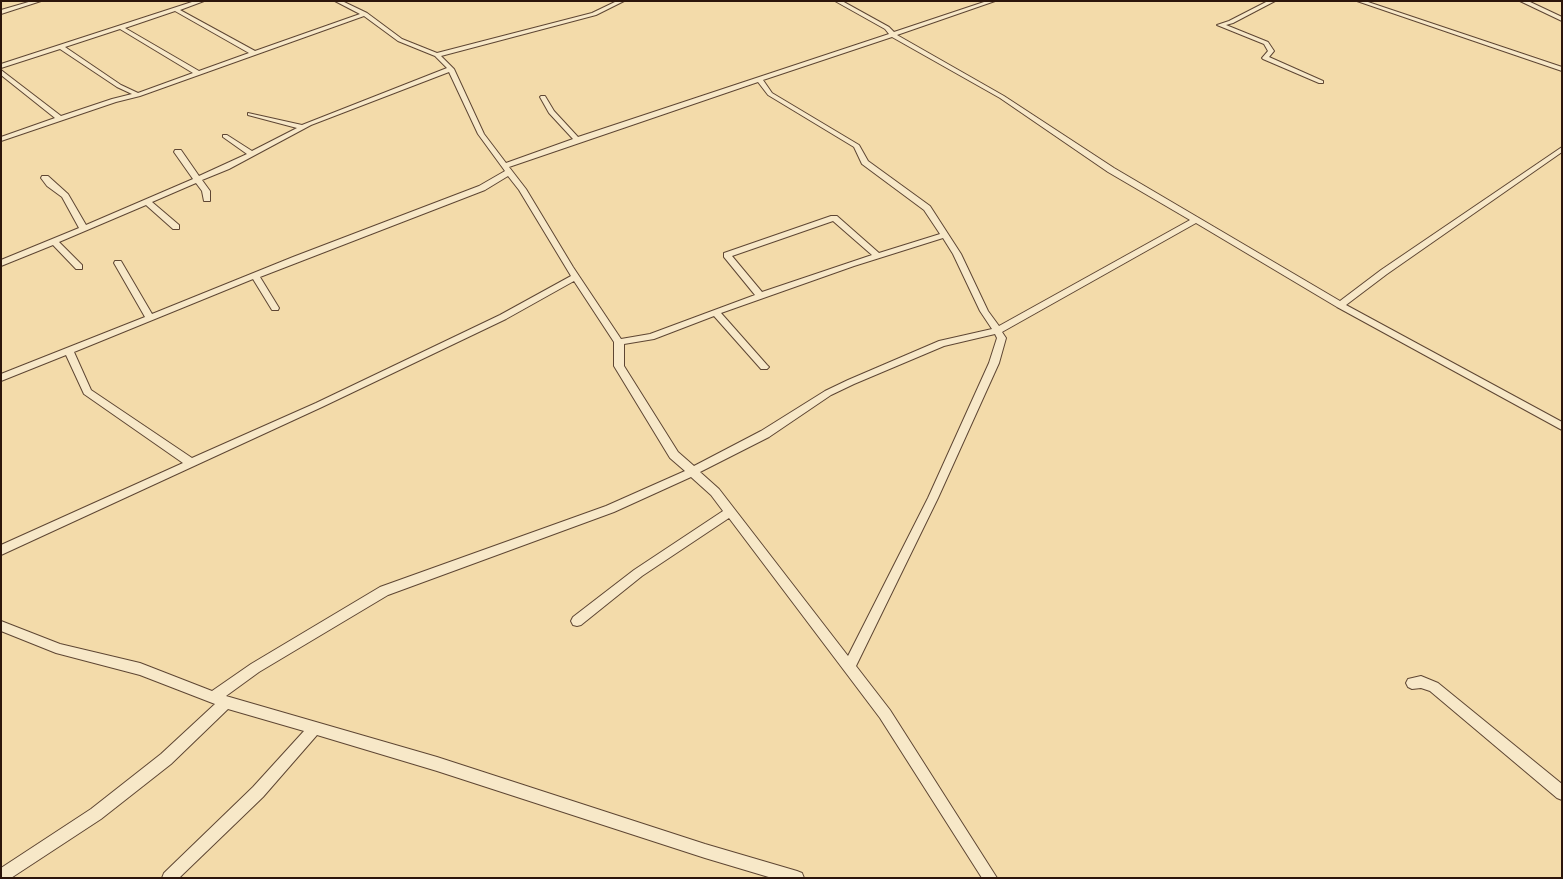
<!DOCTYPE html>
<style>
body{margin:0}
#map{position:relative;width:1563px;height:879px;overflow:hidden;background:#f3dbaa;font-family:"IM FELL French Canon",serif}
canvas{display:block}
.frame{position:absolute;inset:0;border:2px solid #2c150b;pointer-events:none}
</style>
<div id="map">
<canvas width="1563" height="879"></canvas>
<div class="frame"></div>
</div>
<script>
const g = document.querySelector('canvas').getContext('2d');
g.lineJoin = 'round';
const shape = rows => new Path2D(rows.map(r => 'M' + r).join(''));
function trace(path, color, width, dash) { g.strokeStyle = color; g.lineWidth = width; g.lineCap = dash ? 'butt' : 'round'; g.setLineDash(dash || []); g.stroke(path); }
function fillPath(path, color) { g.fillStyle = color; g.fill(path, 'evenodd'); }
const minor = shape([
 [32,1,41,1,1,14,1,10,32,1],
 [195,1,204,1,180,10,255,51,360,14,335,1,342,1,367,13,402,39,437,53,592,13,617,1,624,1,596,15,441,56,454,69,484,134,506,163,573,139,549,113,540,97,541,96,545,96,554,111,578,137,889,34,885,29,835,1,842,1,889,27,894,32,987,1,995,1,897,35,1004,96,1114,168,1340,301,1381,270,1562,147,1562,152,1387,274,1346,305,1562,422,1562,430,1337,307,1196,223,1002,332,1006,338,999,363,938,498,856,666,890,710,997,878,982,878,880,718,729,518,642,576,581,625,577,626,573,625,571,621,573,617,634,570,723,511,711,495,691,477,614,512,388,595,259,672,226,696,437,757,705,844,797,871,802,873,804,878,772,878,705,858,437,771,317,735,263,797,179,878,162,878,164,873,253,787,304,731,228,709,171,764,101,819,11,878,1,878,1,868,91,809,161,754,215,704,140,675,56,653,1,631,1,621,60,644,140,663,212,691,251,664,380,587,606,506,685,471,670,458,614,366,614,342,574,281,506,319,322,407,1,555,1,545,183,463,84,394,66,355,1,381,1,374,145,317,114,263,115,261,121,261,152,314,293,257,479,186,505,171,478,134,449,72,311,125,229,169,202,180,210,191,210,201,204,201,202,191,196,183,152,202,179,225,179,229,173,229,146,205,59,242,82,265,82,269,76,269,53,245,1,266,1,260,79,228,62,197,47,186,41,178,42,176,48,176,68,194,86,225,193,179,174,152,175,150,181,150,199,176,247,154,223,137,223,135,227,135,252,151,297,128,248,115,248,113,302,125,447,68,435,56,398,41,364,16,140,96,116,102,1,141,1,137,55,118,1,75,1,70,61,116,112,99,132,94,117,87,60,49,1,68,1,64,195,1],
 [175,11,249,53,199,71,125,28,175,11],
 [120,29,193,73,138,93,121,85,65,47,120,29],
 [892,37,1000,98,1108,172,1190,220,999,326,988,311,961,254,930,206,868,161,859,145,772,93,763,80,892,37],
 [758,82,768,95,854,147,862,164,924,210,940,234,879,253,837,216,831,216,724,253,724,257,755,295,650,334,621,339,573,267,526,189,509,167,758,82],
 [508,176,519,190,571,276,500,315,316,403,192,458,91,390,74,352,253,279,272,310,278,310,279,308,260,277,485,190,508,176],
 [833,221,872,255,762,292,732,256,833,221],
 [943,238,953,254,980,311,992,329,939,341,848,380,825,391,761,431,694,466,678,452,624,366,624,344,654,339,714,316,761,369,767,369,769,367,767,365,721,313,854,266,943,238],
 [995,334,997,338,989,363,928,498,848,656,719,489,700,472,769,437,831,395,854,384,944,346,995,334],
 [1268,1,1275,1,1233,23,1226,25,1268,42,1274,51,1269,57,1323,81,1323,83,1319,83,1263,59,1262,58,1268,51,1264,44,1217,25,1229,21,1268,1],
 [1357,1,1365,1,1562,67,1562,71,1357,1],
 [1520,1,1528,1,1562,17,1562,21,1520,1],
 [1421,676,1438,683,1562,784,1562,800,1557,798,1430,691,1421,688,1412,689,1408,687,1406,683,1408,679,1421,676]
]);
trace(minor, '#5e4633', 2);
fillPath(minor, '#f7e8c8');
</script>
